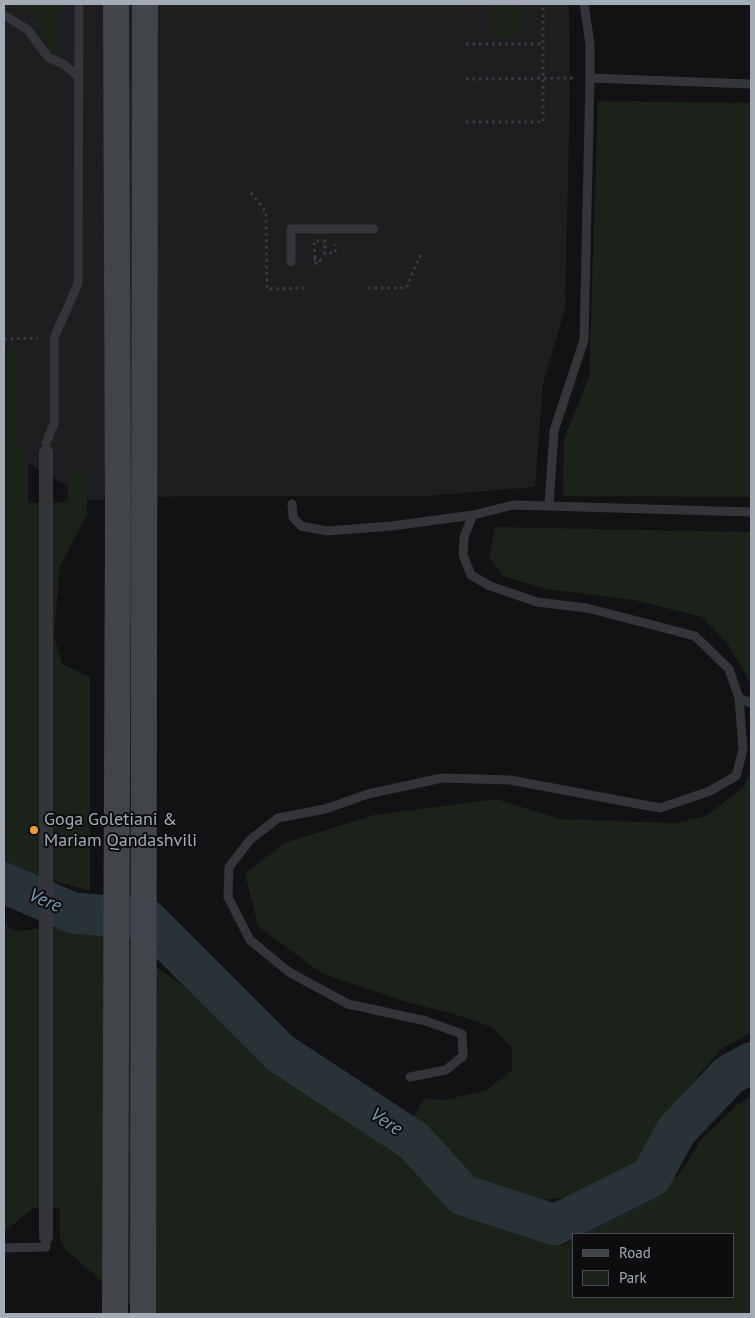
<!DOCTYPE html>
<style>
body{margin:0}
#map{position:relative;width:755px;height:1318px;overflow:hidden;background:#121214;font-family:"PT Sans",sans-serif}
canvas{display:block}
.frame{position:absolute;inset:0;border:5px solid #a3abb5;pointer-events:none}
.legend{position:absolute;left:572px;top:1233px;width:162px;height:65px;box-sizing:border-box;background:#0d0d0f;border:1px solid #494c51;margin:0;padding:6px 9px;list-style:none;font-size:15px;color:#a3abb5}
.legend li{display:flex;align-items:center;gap:10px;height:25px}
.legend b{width:25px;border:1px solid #494c51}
</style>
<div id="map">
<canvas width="755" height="1318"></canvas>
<div class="frame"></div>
<ul class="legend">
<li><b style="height:6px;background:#414449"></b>Road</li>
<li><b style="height:14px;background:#1a221a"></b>Park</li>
</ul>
</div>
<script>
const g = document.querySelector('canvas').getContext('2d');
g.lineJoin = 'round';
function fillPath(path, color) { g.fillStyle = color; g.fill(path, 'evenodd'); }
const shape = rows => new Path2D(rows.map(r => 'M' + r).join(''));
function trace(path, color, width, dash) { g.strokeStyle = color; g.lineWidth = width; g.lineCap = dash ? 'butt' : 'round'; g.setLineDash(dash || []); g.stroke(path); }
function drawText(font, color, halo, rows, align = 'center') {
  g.font = font + ' "PT Sans",sans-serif'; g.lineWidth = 4; g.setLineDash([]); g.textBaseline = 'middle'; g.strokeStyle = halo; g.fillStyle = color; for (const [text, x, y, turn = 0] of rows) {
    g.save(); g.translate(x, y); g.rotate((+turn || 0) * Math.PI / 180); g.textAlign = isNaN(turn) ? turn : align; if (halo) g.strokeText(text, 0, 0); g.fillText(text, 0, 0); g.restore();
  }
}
fillPath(shape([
 [4,4,569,4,570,95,565,308,543,384,535,487,427,496,185,496,90,500,12,453,4,445]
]), '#1e1e21');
fillPath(shape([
 [14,4,61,4,62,56,58,56,49,49,34,18],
 [489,4,521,4,522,37,489,37],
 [598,101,751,103,751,497,563,496,564,439,589,377],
 [4,347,20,347,20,446,28,446,28,503,62,503,63,501,68,501,67,469,87,469,87,515,60,566,54,635,62,664,90,677,90,891,15,870,4,865],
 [495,527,751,532,751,684,727,643,702,617,634,600,546,589,503,576,489,557],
 [751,771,751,1033,721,1049,692,1083,659,1136,633,1171,590,1195,541,1200,475,1183,444,1152,409,1125,424,1098,444,1100,487,1090,512,1070,512,1048,492,1027,454,1014,406,1002,321,973,258,926,245,874,284,843,374,815,496,799,560,819,676,823,706,816,743,788],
 [4,923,15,931,79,926,110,936,179,983,275,1060,403,1152,475,1213,507,1227,563,1246,574,1239,574,1297,734,1297,734,1234,582,1234,645,1191,678,1176,702,1139,737,1105,751,1096,751,1314,139,1314,65,1249,60,1237,60,1208,33,1208,4,1232]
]), '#1a221a');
trace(shape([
 [4,883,73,913,146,919,280,1053,414,1141,463,1195,555,1225,651,1177,676,1131,729,1075,751,1063]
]), '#283338', 41);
trace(shape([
 [466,44,543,44],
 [466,79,576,78],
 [466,122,543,122,543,4],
 [251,193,266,212,267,289,304,288],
 [323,253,335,253,335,244],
 [315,258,315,260,320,260,320,262],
 [316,262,316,268],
 [368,288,406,288,422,252],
 [4,339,38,338]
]), '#393c40', 3, [2.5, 4]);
trace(shape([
 [4,15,28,30,48,57,65,65,79,78],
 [590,78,751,84],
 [291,262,291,229,374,229],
 [46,443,54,424,54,338,78,284,79,4],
 [292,504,293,517,301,526,327,531,392,526,473,515],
 [549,505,554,431,584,340,590,78,590,44,584,4],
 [751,512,513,505,473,515,464,537,463,555,471,575,490,586,537,602,587,608,695,636,729,669,739,698,751,703],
 [410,1077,446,1070,463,1056,462,1034,426,1021,348,1004,289,972,250,940,228,897,229,867,250,840,278,818,325,809,368,794,442,778,510,780,660,808,710,791,736,776,743,750,739,698],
 [4,1248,46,1247,46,1237]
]), '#333539', 9);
trace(shape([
 [46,452,46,1237]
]), '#333539', 14);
trace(shape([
 [115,1314,118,515,116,4],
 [143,1314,145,4]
]), '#414449', 26);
trace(shape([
 [315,258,314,241,325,241,325,257]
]), '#393c40', 3, [2.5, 4]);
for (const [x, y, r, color] of [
 [34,830,5,"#fe9a20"]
]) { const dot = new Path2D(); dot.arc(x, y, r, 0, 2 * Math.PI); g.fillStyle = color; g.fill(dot); trace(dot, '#0d0d0f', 2); }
drawText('18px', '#a3abb5', '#0d0d0f', [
 ["Goga Goletiani &",44,820],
 ["Mariam Qandashvili",44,841]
], 'left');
drawText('italic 19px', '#779eb3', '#0d0d0f', [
 ["Vere",45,901,23],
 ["Vere",386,1122,33]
]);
</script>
